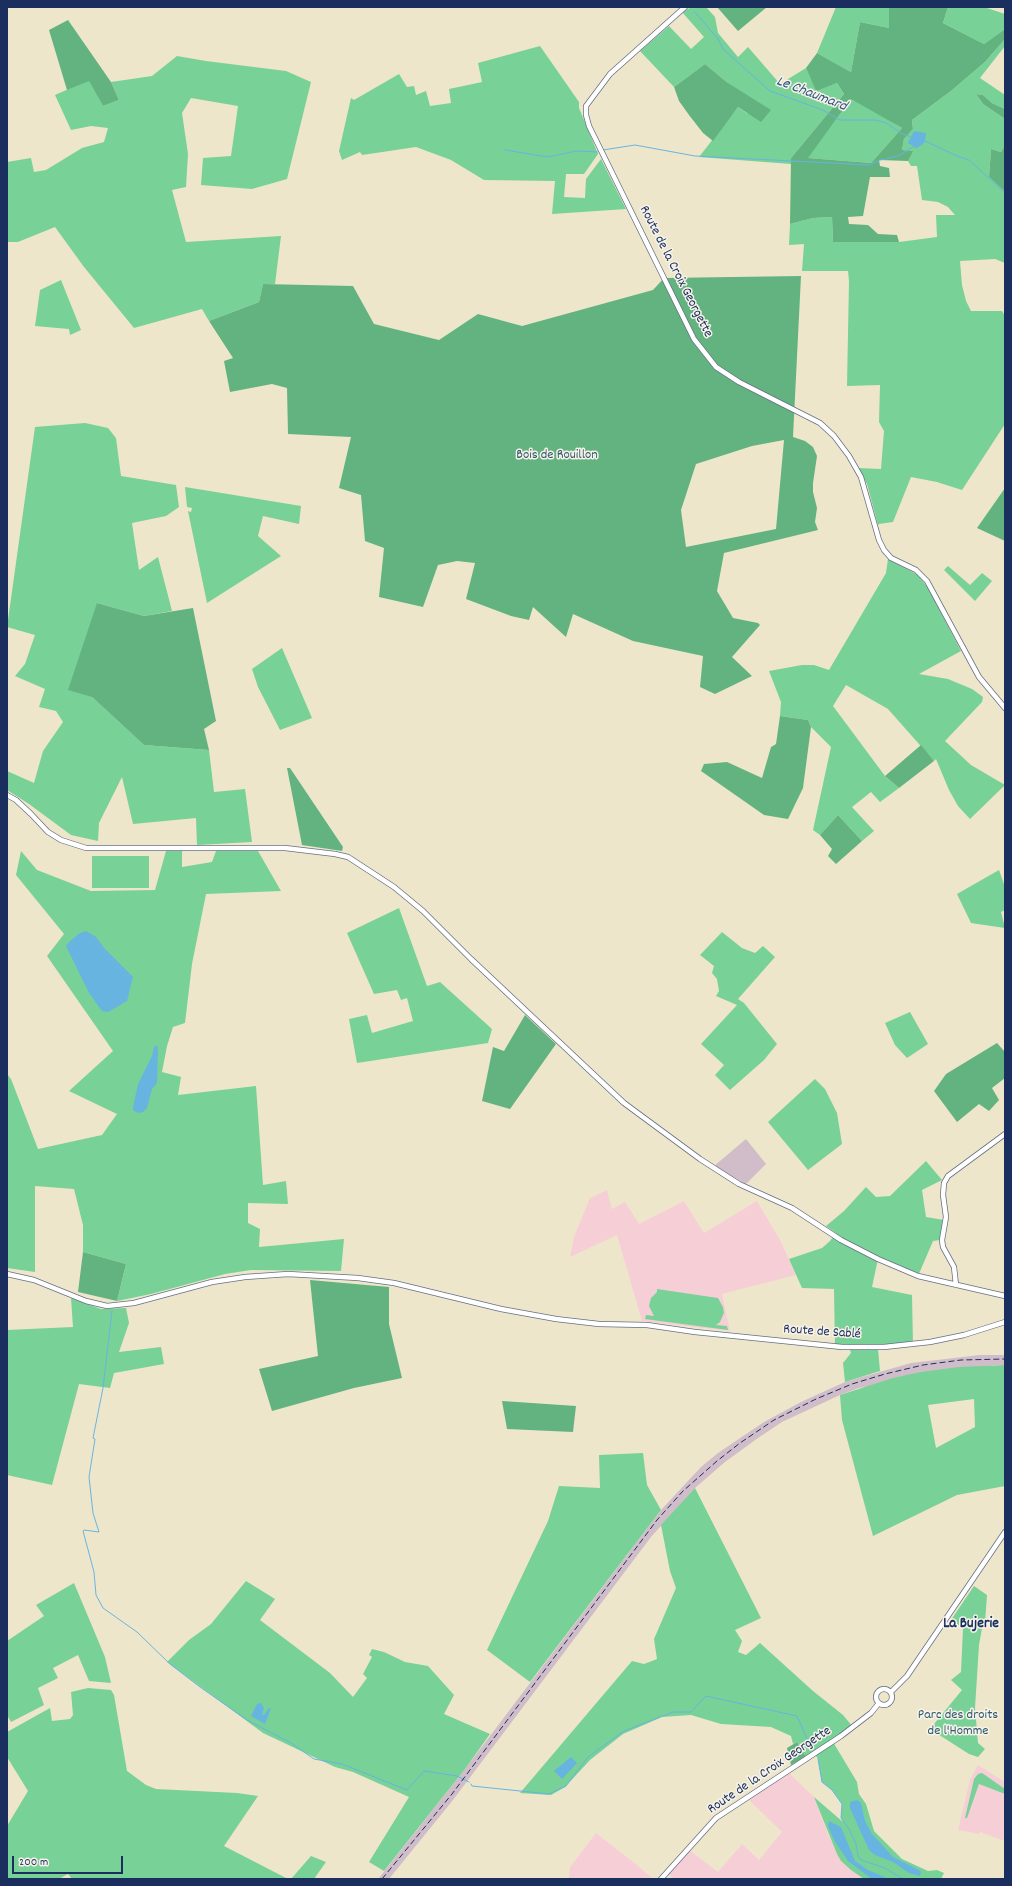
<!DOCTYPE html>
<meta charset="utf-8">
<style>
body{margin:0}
#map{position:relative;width:1012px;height:1886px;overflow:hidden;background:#eee6ca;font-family:Dekko,sans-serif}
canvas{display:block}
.frame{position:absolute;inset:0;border:8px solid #1b2f5e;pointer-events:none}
.scale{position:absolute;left:12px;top:1856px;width:111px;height:18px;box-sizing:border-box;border:2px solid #1b2f5e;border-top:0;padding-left:5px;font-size:12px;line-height:14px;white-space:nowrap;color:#1b2f5e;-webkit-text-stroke:3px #f7f3e8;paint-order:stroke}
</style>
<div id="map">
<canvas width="1012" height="1886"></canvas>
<div class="frame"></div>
<div class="scale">200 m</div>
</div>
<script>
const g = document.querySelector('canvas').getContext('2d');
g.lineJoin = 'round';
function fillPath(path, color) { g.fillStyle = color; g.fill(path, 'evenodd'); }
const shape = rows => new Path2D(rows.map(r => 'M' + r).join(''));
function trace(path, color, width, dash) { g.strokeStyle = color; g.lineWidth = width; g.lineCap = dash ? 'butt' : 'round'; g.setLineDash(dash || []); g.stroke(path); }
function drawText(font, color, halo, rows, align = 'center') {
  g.font = font + ' Dekko,sans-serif'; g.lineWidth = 3; g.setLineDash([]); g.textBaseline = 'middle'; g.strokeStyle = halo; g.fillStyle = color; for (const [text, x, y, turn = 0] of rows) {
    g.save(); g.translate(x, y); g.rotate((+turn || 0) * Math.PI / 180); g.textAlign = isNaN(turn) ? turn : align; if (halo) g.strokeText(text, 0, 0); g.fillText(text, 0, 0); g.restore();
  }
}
fillPath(shape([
 [607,1190,612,1209,625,1202,639,1224,684,1201,704,1233,757,1201,780,1240,796,1275,722,1294,730,1331,642,1321,617,1235,570,1257,574,1237,590,1198],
 [978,1765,1005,1782,1005,1841,980,1832,979,1834,958,1830,970,1780],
 [788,1772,814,1797,828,1834,841,1861,864,1879,674,1879,667,1873,688,1849,718,1872,742,1844,759,1860,782,1832,747,1798],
 [596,1833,637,1865,653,1879,569,1879,570,1867]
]), '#f6cfd6');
fillPath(shape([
 [746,1139,766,1164,746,1184,714,1166],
 [980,1355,1005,1355,1005,1365,994,1365,859,1388,840,1395,782,1422,758,1438,725,1462,695,1488,651,1537,453,1800,389,1879,379,1878,465,1769,661,1510,701,1467,718,1453,764,1422,801,1402,845,1382,911,1363]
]), '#d1bdc9');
fillPath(shape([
 [692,7,706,7,715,17,718,33,738,57,748,47,780,84,806,68,816,90,837,83,844,94,791,158,791,164,699,157,738,107,748,114,728,83,705,64,674,87,640,51,669,26,691,49,704,37,682,12],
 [836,7,889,7,889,28,860,22,851,72,817,53],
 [948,7,984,7,1005,14,1005,29,984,44,943,23],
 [1005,39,1005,46,980,78,1005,95,1005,109,992,103,983,95,976,94,983,104,1005,119,1005,145,1001,152,991,149,989,177,1005,192,1005,263,995,259,960,261,962,285,966,301,971,311,1002,311,1005,316,1005,424,962,490,937,482,911,477,893,522,879,524,878,525,867,484,858,468,881,469,884,431,879,422,880,385,847,386,849,281,848,271,802,271,804,244,789,245,790,224,813,218,832,217,833,242,899,242,937,237,936,215,955,215,948,207,938,202,922,200,917,166,911,166,908,161,912,151,902,150,904,139,913,129,912,120,951,91,985,62],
 [540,46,579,102,579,108,598,154,584,174,566,174,564,197,585,198,586,179,601,159,626,209,552,214,555,181,484,180,451,160,416,147,362,155,360,152,342,160,339,151,351,98,354,100,399,74,407,87,414,86,416,95,426,91,430,106,451,103,449,89,482,82,478,63],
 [177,56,206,61,286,71,311,82,287,179,252,189,201,185,203,158,231,156,238,106,191,98,182,113,188,154,186,187,172,190,186,242,281,236,275,284,263,284,259,302,209,321,202,309,134,328,84,267,55,227,18,242,7,242,7,162,31,158,34,172,46,170,82,148,104,142,108,128,91,126,71,130,55,95,89,80,103,106,119,100,111,82,152,76],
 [852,98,902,128,871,163,807,158],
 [61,280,81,330,70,335,69,329,35,326,40,290],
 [85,423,108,428,116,438,121,476,176,485,179,507,166,516,132,523,139,570,158,557,172,611,144,616,97,603,92,697,144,745,209,750,214,792,245,789,252,842,197,845,196,818,133,824,122,777,99,823,98,841,71,835,29,804,7,790,7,771,34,783,43,751,63,722,56,711,39,707,45,689,15,676,25,664,35,635,7,627,35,427],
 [185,487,301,506,299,524,263,516,258,536,281,556,207,603,188,511,191,512,192,508,187,507],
 [888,559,918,575,928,588,961,651,919,674,948,679,972,689,983,697,982,702,945,741,971,765,1005,785,970,819,958,806,949,790,936,759,934,761,888,709,846,685,833,706,885,776,899,788,880,802,871,792,852,807,874,831,862,841,838,815,820,835,813,830,831,747,811,727,808,720,780,716,781,702,769,671,802,665,814,665,829,670,886,573],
 [948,566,970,585,982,573,992,581,975,601,944,570],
 [282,648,312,718,280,730,258,687,252,669],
 [21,851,37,870,91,891,155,890,166,851,182,851,182,867,212,862,216,851,258,851,281,891,206,894,192,964,185,1023,173,1027,167,1046,162,1072,181,1077,178,1095,256,1086,263,1185,286,1181,288,1204,248,1203,248,1223,260,1229,259,1247,344,1239,341,1271,251,1270,225,1274,151,1294,117,1301,126,1264,83,1252,83,1225,74,1189,35,1186,35,1272,7,1268,7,1074,11,1079,38,1149,102,1135,117,1114,69,1091,113,1051,47,956,64,934,16,875],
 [92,856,149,856,149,888,92,888],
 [999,870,1005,887,1005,910,1001,912,1005,928,971,923,957,894],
 [399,908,427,986,440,982,492,1029,488,1043,357,1063,349,1019,367,1015,372,1033,413,1021,407,998,401,1000,397,990,374,994,347,933],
 [722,932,742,948,755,953,763,946,775,957,738,999,744,1003,777,1044,764,1060,730,1090,715,1075,724,1065,701,1044,737,1005,716,996,719,991,717,979,712,973,714,966,700,955],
 [910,1012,928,1044,907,1058,895,1045,885,1023],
 [815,1079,825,1089,837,1113,842,1144,808,1170,768,1122],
 [926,1161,942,1180,922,1190,926,1217,944,1220,940,1240,933,1241,918,1276,878,1259,872,1287,912,1295,913,1345,878,1349,880,1371,845,1382,843,1363,851,1353,850,1350,835,1349,834,1289,802,1288,789,1259,822,1248,830,1241,836,1233,826,1226,844,1211,866,1187,876,1197,890,1196],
 [657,1289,718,1298,723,1307,724,1313,720,1322,716,1325,727,1326,728,1330,645,1319,646,1315,654,1316,649,1306,651,1298,657,1292],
 [71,1298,101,1309,126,1308,129,1323,119,1352,161,1347,164,1364,114,1373,110,1388,79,1384,52,1485,7,1475,7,1330,73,1327],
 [1005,1365,1005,1465,1004,1466,1005,1486,957,1495,873,1536,842,1420,840,1395,893,1378,921,1372,959,1367],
 [974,1399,975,1427,936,1448,928,1405],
 [643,1453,647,1485,661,1510,530,1682,487,1650,548,1521,559,1486,600,1488,599,1455],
 [695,1488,761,1618,735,1630,742,1641,738,1652,746,1655,760,1643,813,1691,843,1715,853,1727,833,1742,857,1782,859,1794,866,1804,874,1831,902,1859,928,1871,937,1870,944,1873,941,1879,864,1879,851,1870,841,1861,837,1854,814,1797,843,1822,841,1818,842,1804,832,1790,822,1782,818,1759,815,1754,807,1759,797,1742,793,1744,791,1736,771,1727,721,1724,691,1715,662,1717,623,1734,590,1760,565,1787,551,1795,520,1793,632,1661,644,1664,657,1659,654,1639,676,1588,670,1571,661,1525],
 [246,1581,275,1599,260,1620,330,1673,353,1697,367,1678,363,1674,372,1657,369,1655,372,1649,384,1652,405,1662,428,1666,454,1695,444,1714,490,1734,465,1769,384,1871,369,1862,409,1797,353,1772,335,1767,263,1733,167,1662,189,1640,211,1624],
 [74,1583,105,1657,111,1683,89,1681,78,1655,53,1668,58,1678,38,1688,44,1705,11,1722,7,1715,7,1641,44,1616,36,1605],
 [974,1586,987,1595,985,1623,983,1623,979,1645,975,1708,978,1743,985,1749,978,1757,969,1754,930,1729,962,1690,951,1680,961,1672,963,1628,951,1620],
 [88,1688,111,1690,114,1695,127,1771,146,1785,156,1789,237,1793,258,1796,224,1846,288,1879,72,1879,68,1874,59,1879,7,1879,7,1826,28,1791,7,1757,7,1732,50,1708,52,1721,70,1719,73,1715,71,1692],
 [982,1773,1005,1789,1005,1794,979,1784,967,1818,965,1818,974,1779,978,1774],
 [311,1856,326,1862,314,1879,291,1879]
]), '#78d197');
fillPath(shape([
 [717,7,767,7,738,31],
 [889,7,948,7,943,23,984,44,1005,29,1005,39,985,62,951,91,912,120,913,129,904,139,902,150,913,151,908,161,879,160,880,166,889,168,890,177,870,177,863,216,848,217,849,224,868,225,878,234,897,235,899,242,833,242,832,217,813,218,790,224,791,158,844,94,837,83,816,91,806,68,817,53,851,72,860,22,889,28],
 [851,99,902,128,871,163,808,158],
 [68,20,111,82,119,100,103,106,89,81,67,90,49,30],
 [705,64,728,83,771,110,761,122,738,107,713,141,703,133,689,115,679,101,674,87],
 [976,94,983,95,992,103,1005,109,1005,119,983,104],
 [1005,145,1005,192,989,177,991,149,1001,152],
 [801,276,793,437,805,441,813,447,817,456,813,483,813,492,817,508,815,522,818,530,724,553,717,591,733,618,758,623,760,625,732,657,752,676,715,694,700,687,703,656,633,641,573,614,566,637,533,607,529,620,511,616,466,599,475,563,457,561,438,565,423,607,379,597,384,548,365,541,361,495,339,488,351,437,288,434,287,388,272,384,230,392,224,361,233,358,209,321,259,302,263,284,353,286,374,324,439,340,478,314,522,326,653,290,664,278],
 [784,440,776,529,686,547,681,510,696,464,752,446],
 [1005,488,1005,541,977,528],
 [97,603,144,616,193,608,216,721,204,729,209,750,144,745,92,697,68,690],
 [780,716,808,720,811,727,803,788,788,819,764,815,701,771,704,764,727,762,762,778,771,747,776,744],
 [921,745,934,761,899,788,885,776],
 [287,768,290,768,343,847,342,851,302,845],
 [838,815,862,841,836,864,828,856,832,849,820,835],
 [525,1015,556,1044,510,1109,482,1101,493,1047,504,1051],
 [997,1043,1005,1052,1005,1078,992,1088,999,1100,989,1111,979,1104,957,1122,934,1091,946,1074],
 [83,1252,126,1264,117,1301,78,1292],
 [310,1280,389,1287,389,1324,402,1378,354,1388,272,1411,259,1369,318,1356],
 [502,1401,576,1406,573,1432,507,1429],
 [797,1742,806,1757,791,1765,787,1748]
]), '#62b380');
fillPath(shape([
 [914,131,926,133,925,141,922,145,916,148,908,143],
 [86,931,96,937,105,949,133,977,127,1001,108,1012,102,1011,89,993,66,946,69,942,80,933],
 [157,1045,158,1049,157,1083,152,1089,147,1108,143,1112,138,1113,133,1110,133,1107,138,1084,152,1056,154,1047],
 [261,1703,264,1708,262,1714,264,1715,268,1709,271,1708,265,1724,251,1716,257,1704],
 [571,1757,577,1763,562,1779,554,1771],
 [857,1800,861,1803,865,1821,872,1834,893,1857,919,1870,921,1872,920,1876,909,1873,893,1862,875,1855,869,1850,850,1808,850,1802],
 [829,1821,841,1827,855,1861,868,1870,889,1879,872,1879,848,1861,834,1840,828,1826]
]), '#67b4e1');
trace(shape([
 [695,12,718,39,723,49,770,91,823,110,840,120,876,120,886,123,901,133,911,137],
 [925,141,957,156,969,160,1005,193],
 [505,150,548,157,576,151,598,152],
 [603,150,635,145,695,156,869,165,880,160,898,156,913,147],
 [112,1311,103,1388,93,1438,95,1439,89,1477,93,1513,99,1532,84,1530,83,1531,94,1572,96,1595,103,1608,137,1632,170,1664,200,1687,247,1720,291,1743,314,1759,342,1764,407,1790,424,1771,457,1776,469,1782],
 [818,1759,822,1782,832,1790,842,1804,841,1818,849,1829,856,1844,858,1856,861,1860,885,1868,903,1879],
 [471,1784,472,1786,549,1794,566,1786,588,1757,624,1731,673,1712,691,1712,706,1696,797,1716,812,1750]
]), '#67b4e1', 1);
const secondary = shape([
 [685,7,610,74,586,106,586,115,589,126,694,339,716,367,739,382,820,423,834,436,849,456,861,477,879,540,884,550,891,558,916,570,927,581,979,677,1005,708],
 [7,795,16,800,31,814,48,832,61,840,86,848,285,848,335,854,348,857,394,887,423,911,471,959,624,1103,700,1159,739,1184,792,1208,841,1240,878,1259,918,1276,1005,1296],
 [7,1274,34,1280,86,1301,107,1306,134,1303,212,1282,245,1277,288,1274,358,1278,394,1283,501,1309,556,1319,599,1324,647,1325,695,1332,842,1347,884,1347,930,1342,964,1335,1005,1322],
 [956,1285,954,1267,943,1247,942,1240,946,1217,943,1195,944,1183,948,1176,1005,1134],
 '876 1697a8 8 0 1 1 16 0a8 8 0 1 1-16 0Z',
 [891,1692,907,1676,1005,1532],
 [661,1879,716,1818,841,1736,871,1713,879,1703]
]);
trace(secondary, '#656f84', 6);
trace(secondary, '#fff', 4.5);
trace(shape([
 [382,1879,452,1794,657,1520,683,1491,717,1461,740,1443,774,1420,816,1399,852,1384,885,1374,923,1365,961,1360,1005,1359]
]), '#1b2f5e', 1, [6, 3]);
drawText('14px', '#1b2f5e', '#f7f3e8', [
 ["Route de la Croix Georgette",675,272,63],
 ["Route de Sablé",822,1333,4],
 ["Route de la Croix Georgette",770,1771,-34]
]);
drawText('14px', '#32586c', '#f7f3e8', [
 ["Bois de Rouillon",557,456],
 ["Parc des droits",958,1716],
 ["de l'Homme",958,1732]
]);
drawText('italic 15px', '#325785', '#f7f3e8', [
 ["Le Chaumard",811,95,21]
]);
drawText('bold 15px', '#1b2f5e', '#f7f3e8', [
 ["La Bujerie",971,1625]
]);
</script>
